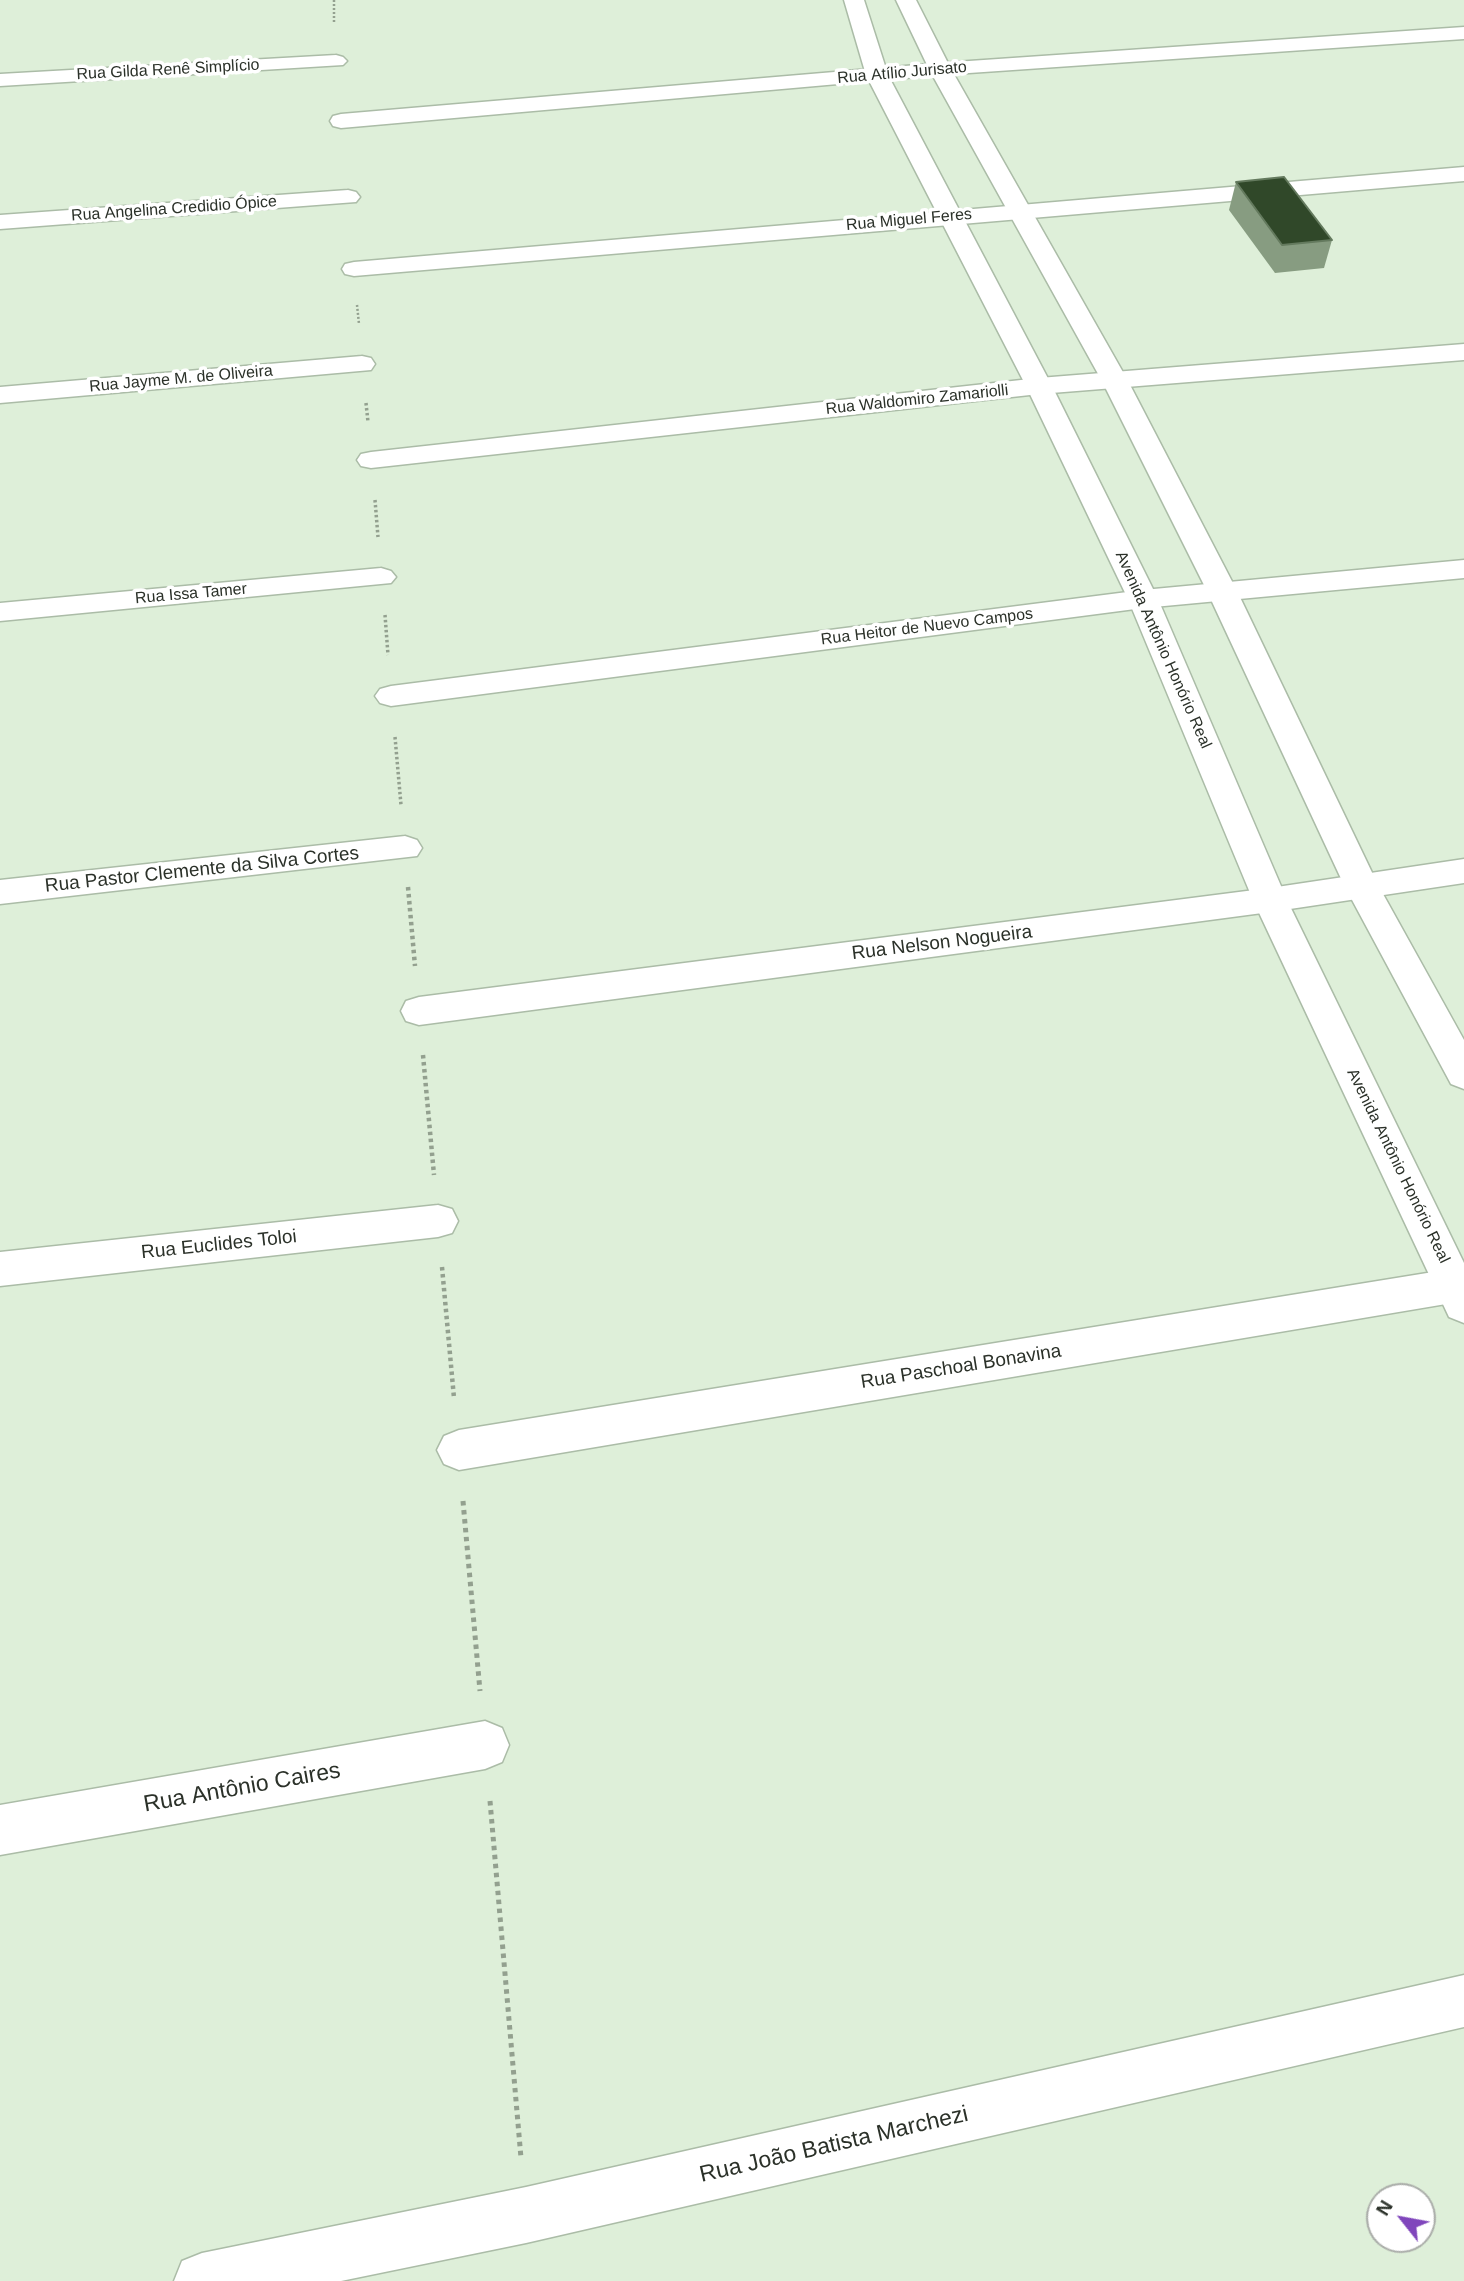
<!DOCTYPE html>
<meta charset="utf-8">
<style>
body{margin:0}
#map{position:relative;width:1464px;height:2281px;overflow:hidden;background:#deefd9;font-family:Helvetica,sans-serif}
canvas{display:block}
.north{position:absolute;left:1366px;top:2183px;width:70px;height:70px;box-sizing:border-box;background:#fff;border:2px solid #aaada9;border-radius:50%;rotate:301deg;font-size:19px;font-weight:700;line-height:28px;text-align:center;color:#2b3129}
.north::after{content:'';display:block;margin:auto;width:24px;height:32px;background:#8046bc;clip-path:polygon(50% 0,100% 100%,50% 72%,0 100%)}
</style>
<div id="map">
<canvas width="1464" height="2281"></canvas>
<div class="north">N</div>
</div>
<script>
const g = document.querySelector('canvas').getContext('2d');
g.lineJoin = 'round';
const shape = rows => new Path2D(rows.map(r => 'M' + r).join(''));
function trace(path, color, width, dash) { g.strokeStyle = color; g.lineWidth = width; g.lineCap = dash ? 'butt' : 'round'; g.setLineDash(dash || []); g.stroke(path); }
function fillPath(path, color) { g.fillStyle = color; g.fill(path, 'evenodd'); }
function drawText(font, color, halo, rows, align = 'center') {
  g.font = font + ' Helvetica,sans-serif'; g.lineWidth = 7; g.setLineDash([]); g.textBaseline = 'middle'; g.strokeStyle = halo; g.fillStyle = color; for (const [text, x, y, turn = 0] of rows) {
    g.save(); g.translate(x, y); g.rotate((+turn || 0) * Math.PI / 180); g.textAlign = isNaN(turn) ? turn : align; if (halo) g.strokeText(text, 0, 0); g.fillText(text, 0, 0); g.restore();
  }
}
const minor = shape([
 [1464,27,1464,39,940,75,341,128,333,126,330,121,333,116,341,114,940,63,1464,27],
 [336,55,343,57,347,61,343,65,0,86,0,74,336,55],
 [1464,167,1464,181,354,276,345,274,342,269,345,264,354,262,1464,167],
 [348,190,356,192,360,197,356,202,0,229,0,215,348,190],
 [1464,344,1464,360,1039,394,371,468,361,466,357,460,361,454,371,452,1039,378,1464,344],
 [362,356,371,358,375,364,371,370,0,403,0,387,362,356],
 [1464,560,1464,578,1143,608,391,706,380,703,375,696,380,689,391,686,1143,590,1464,560],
 [381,568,391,571,396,577,391,583,0,621,0,603,381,568],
 [405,836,417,840,422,848,417,856,0,904,0,880,405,836],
 [1464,859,1464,883,1270,912,419,1025,406,1021,401,1011,406,1001,419,997,1270,888,1464,859],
 [438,1205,452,1209,458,1221,452,1233,438,1237,0,1286,0,1252,438,1205],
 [1464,1267,1464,1301,459,1470,444,1464,437,1450,444,1436,459,1430,1464,1267],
 [485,1721,502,1728,509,1745,502,1762,485,1769,0,1855,0,1805,485,1721],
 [1464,1975,1464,2027,526,2243,341,2281,174,2281,182,2261,202,2253,526,2187,1464,1975]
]);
const tertiary = shape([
 [844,0,864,0,888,75,1052,386,1158,599,1287,900,1464,1263,1464,1323,1449,1317,1253,900,1128,599,1026,386,866,75,844,0],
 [896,0,916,0,951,69,1128,381,1237,591,1378,885,1464,1040,1464,1089,1451,1084,1344,885,1207,591,1102,381,929,69,896,0]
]);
trace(minor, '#abbca7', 3);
trace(tertiary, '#abbca7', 3);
trace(shape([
 [334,0,334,24],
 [357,305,359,324]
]), '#93a08f', 2.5, [2, 2]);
trace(shape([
 [366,403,368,422],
 [375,500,378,537],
 [385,615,388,655],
 [395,737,401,805]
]), '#93a08f', 3.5, [2.5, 2.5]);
trace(shape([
 [408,887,415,966],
 [423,1055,434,1175],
 [442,1267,454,1398]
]), '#93a08f', 4.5, [3.5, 3.5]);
trace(shape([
 [463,1501,480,1691],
 [490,1801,521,2158]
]), '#93a08f', 5, [4.5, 4.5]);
fillPath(minor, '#fff');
fillPath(tertiary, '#fff');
fillPath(shape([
 [1236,182,1332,240,1324,268,1275,273,1229,210]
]), '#879c81');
const building = shape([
 [1284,177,1332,240,1282,245,1236,182,1284,177]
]);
fillPath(building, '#304829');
trace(building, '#647a5e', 2);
drawText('16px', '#2b3129', '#fff', [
 ["Rua Gilda Renê Simplício",168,70,-3],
 ["Rua Atílio Jurisato",902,73,-5],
 ["Rua Angelina Credidio Ópice",174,209,-4],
 ["Rua Miguel Feres",909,220,-5],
 ["Rua Jayme M. de Oliveira",181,379,-5],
 ["Rua Waldomiro Zamariolli",917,400,-6],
 ["Rua Issa Tamer",191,594,-5],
 ["Rua Heitor de Nuevo Campos",927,627,-7],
 ["Avenida Antônio Honório Real",1163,650,66],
 ["Avenida Antônio Honório Real",1398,1166,64]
]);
drawText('19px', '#2b3129', '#fff', [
 ["Rua Pastor Clemente da Silva Cortes",202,870,-6],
 ["Rua Nelson Nogueira",942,943,-7],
 ["Rua Euclides Toloi",219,1245,-6],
 ["Rua Paschoal Bonavina",961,1367,-9]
]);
drawText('23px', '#2b3129', '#fff', [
 ["Rua Antônio Caires",242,1788,-10],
 ["Rua João Batista Marchezi",834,2145,-13]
]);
</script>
